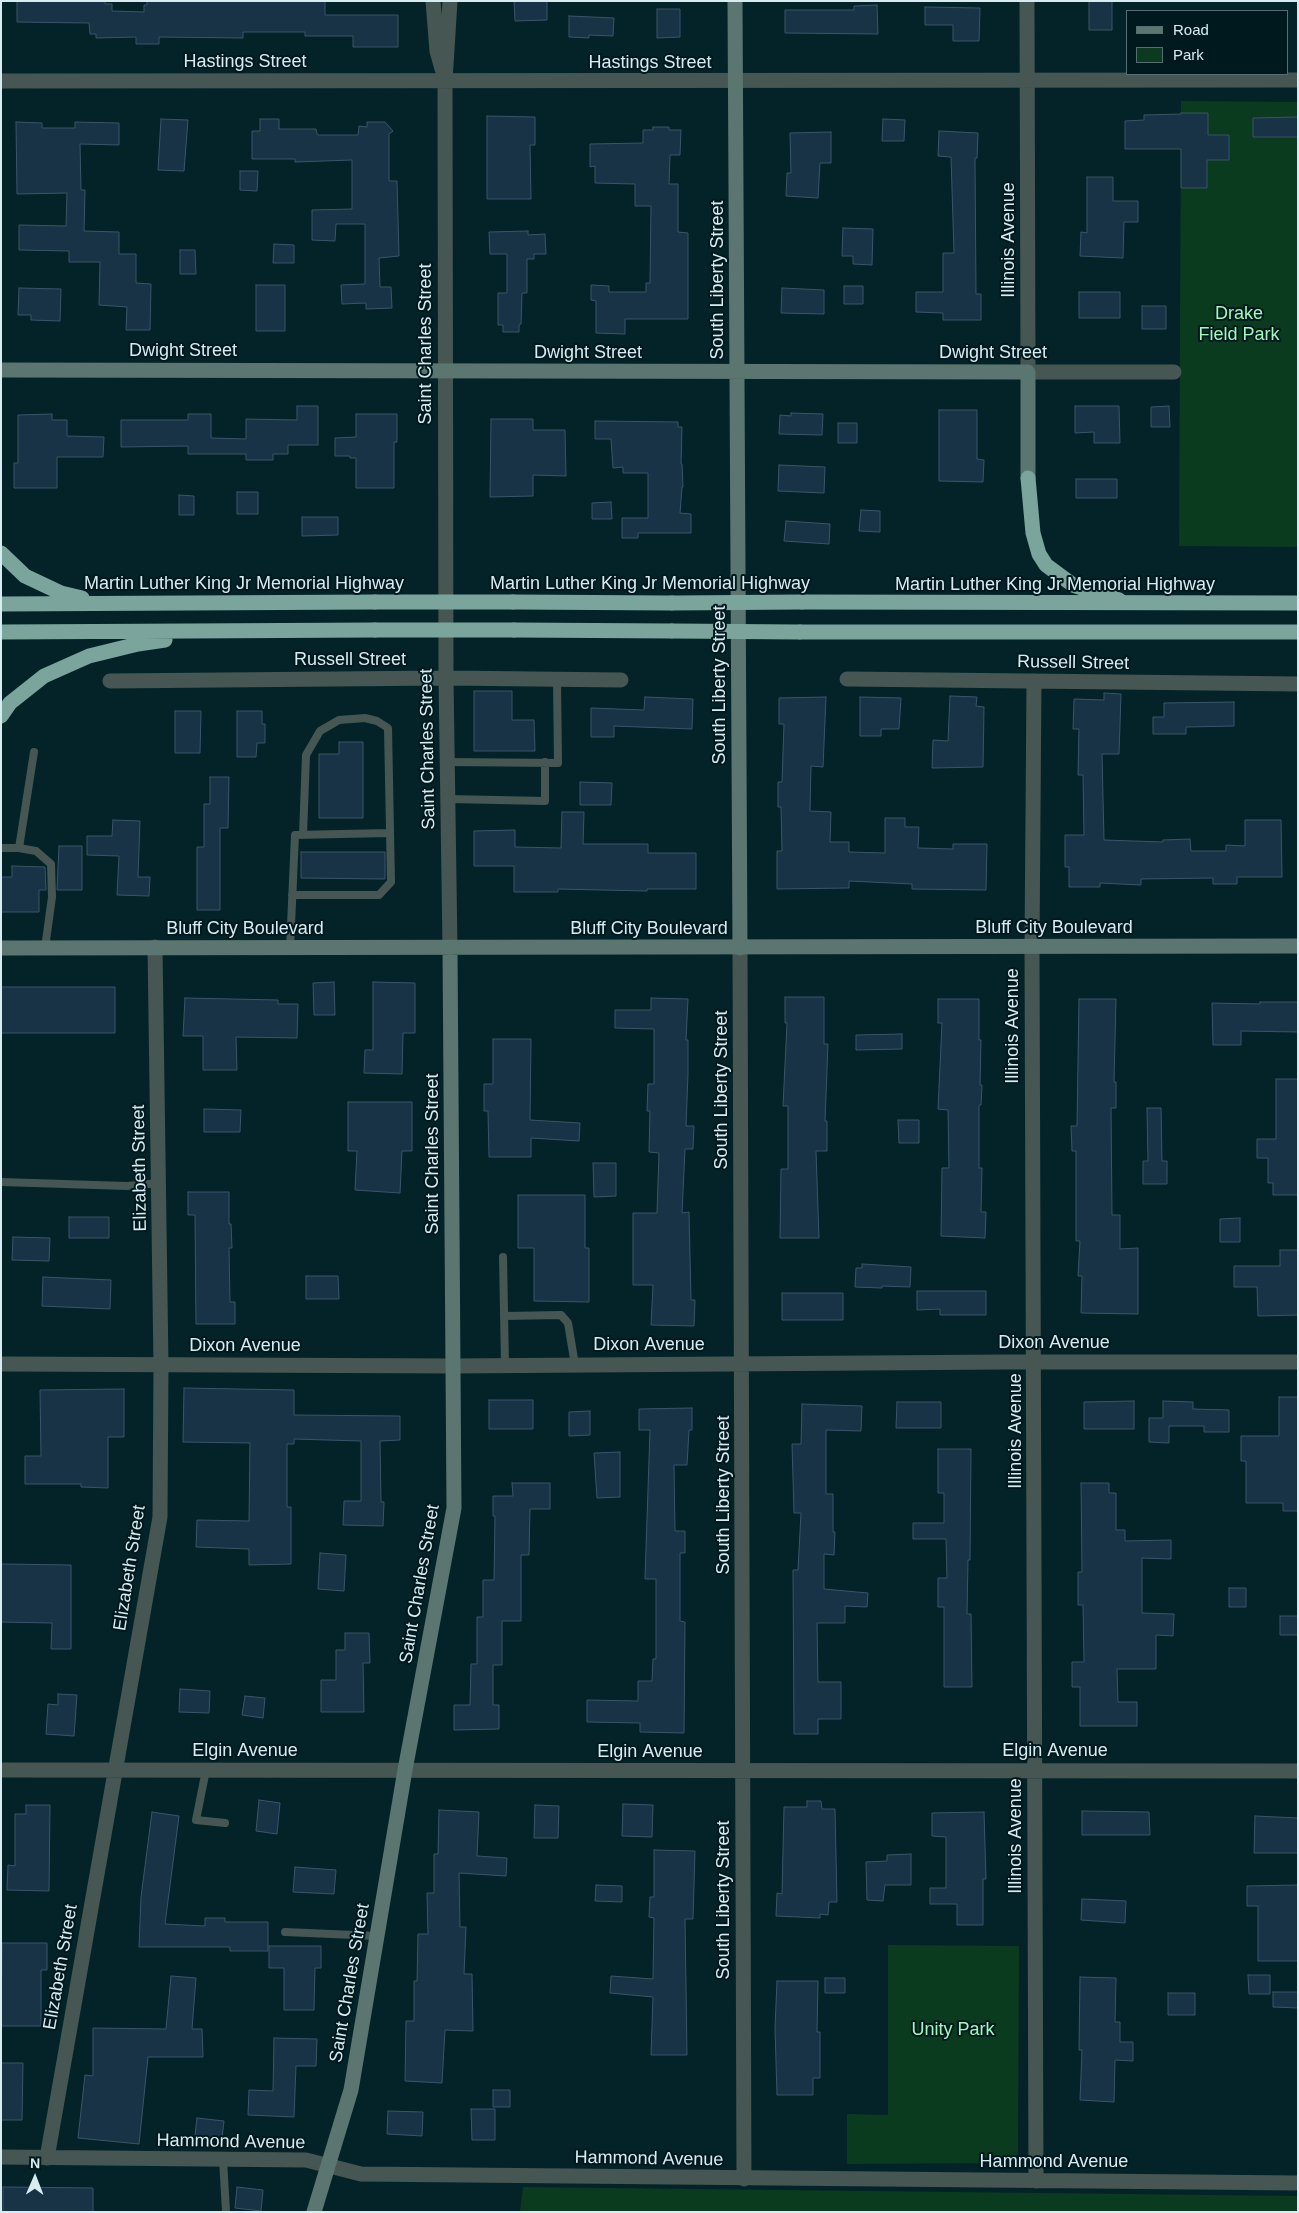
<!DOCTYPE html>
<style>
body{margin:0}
#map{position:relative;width:1299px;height:2213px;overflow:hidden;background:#042328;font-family:Arial,sans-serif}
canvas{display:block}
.frame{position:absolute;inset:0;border:2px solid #d7ecf1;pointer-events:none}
.legend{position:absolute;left:1126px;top:10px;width:162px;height:65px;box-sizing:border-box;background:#00191e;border:1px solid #566d72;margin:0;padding:6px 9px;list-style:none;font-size:15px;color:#d7ecf1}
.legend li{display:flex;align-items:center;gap:10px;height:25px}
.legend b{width:25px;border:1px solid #566d72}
.north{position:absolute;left:10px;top:2153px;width:50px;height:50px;-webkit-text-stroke:4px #00191e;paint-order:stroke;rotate:1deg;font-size:14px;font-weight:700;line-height:20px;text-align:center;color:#d7ecf1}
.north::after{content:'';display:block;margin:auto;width:18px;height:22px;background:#d7ecf1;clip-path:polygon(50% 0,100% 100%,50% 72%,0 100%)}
</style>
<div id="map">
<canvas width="1299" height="2213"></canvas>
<div class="frame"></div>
<ul class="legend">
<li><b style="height:6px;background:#5b7570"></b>Road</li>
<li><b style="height:14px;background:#0a3b1f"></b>Park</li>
</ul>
<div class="north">N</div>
</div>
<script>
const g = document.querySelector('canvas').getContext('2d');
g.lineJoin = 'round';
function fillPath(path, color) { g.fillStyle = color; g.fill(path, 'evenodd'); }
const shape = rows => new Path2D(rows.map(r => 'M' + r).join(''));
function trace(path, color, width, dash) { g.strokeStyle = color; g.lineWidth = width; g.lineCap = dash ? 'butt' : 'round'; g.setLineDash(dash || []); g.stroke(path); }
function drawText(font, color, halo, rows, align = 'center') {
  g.font = font + ' Arial,sans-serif'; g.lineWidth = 4; g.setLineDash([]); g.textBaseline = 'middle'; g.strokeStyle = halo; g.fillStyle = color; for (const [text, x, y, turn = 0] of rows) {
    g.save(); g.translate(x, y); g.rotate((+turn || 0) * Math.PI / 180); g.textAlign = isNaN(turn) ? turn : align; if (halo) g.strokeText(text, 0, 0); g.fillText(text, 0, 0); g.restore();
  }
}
fillPath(shape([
 [1181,101,1298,102,1298,547,1179,546],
 [888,1945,1019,1946,1018,2152,1016,2158,1011,2163,847,2164,847,2114,888,2115],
 [523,2187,1298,2196,1298,2212,520,2212]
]), '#0a3b1f');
const building = shape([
 [17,1,105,1,105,4,112,4,112,11,144,12,144,5,147,5,147,1,325,1,325,15,398,15,398,47,353,47,353,36,305,36,305,32,243,32,243,38,159,37,159,44,136,44,136,37,96,38,96,34,90,34,89,23,17,22,17,1],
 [514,1,547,1,547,20,515,21,514,1],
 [1089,1,1112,1,1112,30,1089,30,1089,1],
 [877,5,878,34,785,33,785,10,854,10,854,6,877,5],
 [925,7,980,8,979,41,953,41,953,25,925,25,925,7],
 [657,9,680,9,680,37,657,38,657,9],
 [569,16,614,18,613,36,589,35,589,38,569,37,569,16],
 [1181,113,1208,113,1208,135,1229,135,1229,160,1207,160,1207,188,1181,188,1181,149,1125,149,1125,121,1144,120,1144,115,1181,114,1181,113],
 [487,116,535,117,535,145,530,145,531,199,487,199,487,116],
 [1298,117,1298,137,1253,137,1253,118,1298,117],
 [161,119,188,120,184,171,158,170,161,119],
 [260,119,279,119,279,129,316,129,317,134,319,135,358,135,359,126,367,127,367,122,385,122,393,131,389,134,389,181,397,181,399,256,379,258,380,287,391,287,392,308,366,309,366,303,342,304,341,285,365,284,365,224,336,224,335,241,312,240,312,210,352,209,352,160,295,162,295,159,252,159,252,131,260,131,260,119],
 [883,119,905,120,904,141,882,141,883,119],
 [16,122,42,123,42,128,75,128,75,122,119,123,119,145,80,144,81,190,85,190,84,231,119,232,119,254,136,254,136,283,151,284,150,330,126,330,127,307,99,305,100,262,69,262,69,251,19,250,19,225,66,226,67,193,17,194,16,122],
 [653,127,669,127,669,130,681,130,680,155,670,155,669,184,678,184,678,232,688,233,688,319,625,319,625,334,596,333,596,301,591,300,591,285,609,286,609,292,646,292,646,283,650,283,651,206,635,206,635,184,595,183,595,166,590,167,590,144,643,143,643,130,653,130,653,127],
 [939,131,978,133,977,158,975,158,976,294,981,294,981,320,943,320,943,313,916,312,916,292,943,292,943,253,954,253,951,157,938,156,939,131],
 [831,132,831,163,820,163,818,198,786,196,787,173,791,173,790,133,831,132],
 [240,171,258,171,257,191,240,190,240,171],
 [1087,177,1113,177,1113,201,1138,201,1138,222,1124,222,1123,258,1080,256,1081,232,1087,233,1087,177],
 [843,228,873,229,872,265,853,264,853,256,842,256,843,228],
 [528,231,528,235,545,234,546,254,534,254,534,259,527,259,527,293,522,293,521,324,519,325,519,332,503,332,503,325,498,325,498,293,507,293,507,254,490,254,489,232,528,231],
 [274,244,294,245,294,263,273,263,274,244],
 [180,250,195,250,196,274,180,274,180,250],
 [256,285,285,285,285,331,256,331,256,285],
 [844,286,863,286,863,304,844,304,844,286],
 [19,288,61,289,60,321,31,320,31,315,18,315,19,288],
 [782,288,824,290,824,314,781,313,782,288],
 [1079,292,1120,292,1120,318,1079,318,1079,292],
 [1142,306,1166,306,1166,329,1142,329,1142,306],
 [297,406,318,406,318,445,288,445,288,454,273,454,273,460,246,460,246,454,188,454,188,446,121,447,121,420,188,420,188,414,211,414,211,438,246,439,246,419,297,420,297,406],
 [1075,406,1119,406,1120,443,1094,443,1094,432,1075,433,1075,406],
 [1169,406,1170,427,1151,427,1151,407,1169,406],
 [939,410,977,410,977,459,984,460,983,482,939,481,939,410],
 [791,413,823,414,822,435,779,434,780,415,791,416,791,413],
 [52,414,52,420,67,420,67,436,104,437,103,457,57,457,57,488,14,488,14,463,18,463,18,415,52,414],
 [356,414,397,414,397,442,394,442,394,488,356,488,356,458,350,458,350,456,335,456,335,438,356,437,356,414],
 [491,419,533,419,533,430,565,430,566,476,533,475,533,496,490,497,491,419],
 [595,421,678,422,678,427,682,427,681,464,682,464,683,487,682,487,680,513,691,514,691,533,638,533,638,538,622,538,622,518,648,518,648,473,623,473,623,467,613,468,611,439,595,439,595,421],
 [838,423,857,423,857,443,838,443,838,423],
 [779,465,825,467,824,493,778,491,779,465],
 [1076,479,1117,479,1117,498,1076,498,1076,479],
 [237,492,258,492,258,514,237,514,237,492],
 [179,495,194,496,194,515,179,515,179,495],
 [611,502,612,519,592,519,592,503,611,502],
 [861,510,880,511,880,532,859,531,861,510],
 [302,517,338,517,338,535,302,536,302,517],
 [786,521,830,524,829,544,784,541,786,521],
 [474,691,512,691,512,720,534,720,535,751,474,751,474,691],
 [1104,693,1121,694,1119,754,1102,754,1104,840,1163,842,1163,840,1190,839,1191,851,1226,851,1226,845,1245,846,1245,820,1281,820,1282,877,1237,877,1237,884,1213,884,1213,878,1141,879,1141,885,1100,883,1100,887,1069,887,1069,867,1065,867,1065,835,1084,835,1083,775,1078,775,1079,729,1073,729,1074,699,1104,700,1104,693],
 [950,696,977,697,976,706,984,707,983,767,932,768,933,740,948,741,950,696],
 [645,697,693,699,692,729,614,726,614,737,591,737,591,708,644,710,645,697],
 [826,697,823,767,811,766,810,811,831,812,830,842,849,842,849,852,885,853,885,818,905,818,905,827,919,827,918,848,953,849,953,844,987,844,986,890,912,889,912,884,849,881,849,888,777,889,777,851,782,851,781,807,778,807,778,782,782,782,784,724,779,724,779,698,826,697],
 [860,697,901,698,899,729,881,729,881,736,860,736,860,697],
 [1234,702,1234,726,1186,727,1186,734,1153,734,1153,717,1164,717,1164,703,1234,702],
 [175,711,201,711,200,753,175,753,175,711],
 [237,711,262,711,262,724,265,724,265,743,257,743,256,757,237,757,237,711],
 [339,742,363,742,363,818,319,818,319,754,339,754,339,742],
 [210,777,229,777,228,828,220,828,220,910,197,910,197,847,204,847,204,804,210,804,210,777],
 [580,782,612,783,611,805,580,805,580,782],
 [562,812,584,812,583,844,648,844,648,853,696,853,696,889,647,889,647,891,558,889,558,892,514,892,514,866,474,866,474,831,515,830,515,847,561,848,562,812],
 [113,820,140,821,138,877,150,877,149,896,117,895,119,856,87,855,87,836,112,836,113,820],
 [59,846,82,846,82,890,57,890,59,846],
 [301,852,385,852,385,879,301,878,301,852],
 [12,866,45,867,46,890,39,890,39,912,1,912,1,877,12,877,12,866],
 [334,982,335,1015,314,1015,313,983,334,982],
 [373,982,415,983,415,1033,403,1033,402,1074,364,1073,365,1050,373,1050,373,982],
 [1,987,115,987,115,1033,1,1033,1,987],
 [785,997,824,997,824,1044,828,1044,825,1121,827,1121,827,1151,816,1151,819,1238,780,1238,781,1169,788,1169,788,1106,783,1106,787,1023,785,1023,785,997],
 [185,998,278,1000,278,1004,298,1004,297,1038,236,1037,237,1070,203,1070,203,1036,183,1036,185,998],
 [651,998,688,999,686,1040,688,1040,688,1074,686,1126,694,1126,693,1149,685,1149,682,1213,689,1212,691,1300,695,1300,694,1326,651,1325,653,1285,633,1285,633,1213,657,1213,659,1153,649,1152,650,1111,647,1111,648,1084,654,1084,654,1029,615,1028,615,1010,651,1010,651,998],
 [938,999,979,999,979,1040,981,1040,980,1085,982,1085,981,1105,979,1105,979,1168,982,1168,981,1212,986,1212,985,1238,941,1236,942,1168,949,1168,948,1110,938,1109,942,1023,938,1023,938,999],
 [1079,999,1116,999,1114,1082,1116,1082,1116,1108,1111,1108,1112,1215,1120,1215,1120,1249,1138,1248,1138,1314,1081,1313,1082,1276,1078,1276,1080,1241,1076,1241,1076,1151,1072,1151,1071,1126,1077,1126,1079,999],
 [1260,1002,1298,1002,1298,1032,1241,1031,1241,1045,1213,1045,1212,1003,1260,1004,1260,1002],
 [902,1034,902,1049,856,1050,856,1035,902,1034],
 [493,1039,531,1039,530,1120,580,1123,579,1141,531,1138,531,1157,489,1157,488,1111,484,1111,484,1084,493,1084,493,1039],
 [1276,1079,1298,1079,1298,1195,1273,1195,1273,1183,1268,1183,1268,1158,1257,1158,1257,1139,1276,1139,1276,1079],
 [348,1102,412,1102,412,1151,402,1151,400,1193,355,1190,357,1151,348,1151,348,1102],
 [1147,1108,1161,1108,1162,1161,1167,1161,1167,1184,1143,1184,1143,1161,1148,1161,1147,1108],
 [204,1109,241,1110,240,1132,204,1132,204,1109],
 [898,1120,919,1120,919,1143,899,1143,898,1120],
 [593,1163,616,1163,616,1196,594,1197,593,1163],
 [188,1192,229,1192,229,1224,231,1224,232,1248,229,1248,230,1302,235,1302,235,1324,196,1324,195,1215,188,1215,188,1192],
 [518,1195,585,1195,585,1248,589,1248,589,1302,534,1301,534,1248,518,1248,518,1195],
 [69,1217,109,1217,109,1238,69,1238,69,1217],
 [1240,1218,1240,1242,1220,1242,1220,1219,1240,1218],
 [13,1237,50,1238,49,1261,12,1260,13,1237],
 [1280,1250,1298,1250,1298,1315,1258,1316,1257,1287,1234,1287,1234,1266,1280,1266,1280,1250],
 [862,1264,911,1267,910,1287,882,1286,882,1288,855,1287,856,1268,862,1268,862,1264],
 [306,1276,338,1276,339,1299,306,1299,306,1276],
 [43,1277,111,1280,110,1309,42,1306,43,1277],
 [917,1291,986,1291,986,1315,940,1315,940,1309,917,1310,917,1291],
 [782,1293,843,1293,843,1320,782,1320,782,1293],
 [184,1388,294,1390,294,1415,400,1416,400,1440,380,1441,381,1502,384,1502,383,1526,343,1525,344,1501,361,1501,361,1441,294,1439,294,1444,287,1444,287,1507,291,1507,291,1564,249,1565,249,1549,196,1547,197,1520,249,1521,250,1443,183,1442,184,1388],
 [124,1389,124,1437,108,1437,108,1488,81,1487,81,1484,25,1484,25,1456,41,1456,40,1390,124,1389],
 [1279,1397,1298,1397,1298,1511,1283,1511,1283,1503,1246,1503,1246,1461,1241,1461,1241,1436,1279,1436,1279,1397],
 [489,1400,533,1400,533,1429,489,1429,489,1400],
 [1134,1401,1134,1429,1084,1429,1084,1402,1134,1401],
 [1163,1401,1193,1402,1193,1409,1229,1410,1229,1432,1204,1432,1204,1426,1169,1426,1169,1443,1149,1442,1149,1418,1163,1418,1163,1401],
 [897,1402,941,1402,941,1428,896,1428,897,1402],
 [802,1404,862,1406,861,1431,826,1430,826,1494,833,1494,833,1532,835,1532,834,1555,824,1554,824,1589,868,1593,867,1607,845,1606,845,1623,817,1623,818,1682,841,1682,841,1719,818,1719,818,1734,794,1734,793,1570,798,1570,801,1513,794,1513,792,1444,801,1444,802,1404],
 [692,1408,692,1430,689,1430,687,1465,674,1465,675,1531,685,1531,685,1553,680,1553,680,1621,685,1622,684,1733,640,1732,640,1723,587,1722,587,1700,638,1701,638,1681,652,1681,653,1659,656,1659,656,1579,645,1579,650,1430,639,1430,639,1409,692,1408],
 [590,1411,590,1435,569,1436,569,1412,590,1411],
 [938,1449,971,1449,970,1560,968,1560,967,1614,971,1614,972,1687,944,1687,944,1607,938,1607,938,1578,947,1578,946,1539,913,1539,913,1523,944,1523,944,1493,938,1493,938,1449],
 [620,1452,620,1497,597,1498,594,1453,620,1452],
 [512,1483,550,1483,550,1509,530,1509,529,1555,521,1555,521,1621,502,1621,502,1665,493,1665,493,1705,499,1705,499,1729,454,1730,454,1705,470,1705,471,1664,477,1664,477,1617,483,1617,483,1580,494,1580,495,1516,493,1516,493,1496,513,1496,512,1483],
 [1081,1483,1109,1483,1109,1493,1116,1493,1116,1530,1125,1530,1125,1541,1171,1540,1171,1559,1142,1558,1142,1613,1174,1614,1173,1636,1156,1635,1156,1669,1117,1669,1118,1702,1137,1702,1137,1726,1080,1726,1080,1687,1072,1687,1072,1662,1084,1662,1083,1605,1078,1605,1078,1572,1082,1572,1081,1483],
 [320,1553,346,1555,344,1591,318,1589,320,1553],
 [1,1564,71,1565,71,1649,51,1649,52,1623,1,1622,1,1564],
 [1229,1588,1246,1588,1246,1607,1229,1607,1229,1588],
 [1280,1616,1298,1616,1298,1635,1280,1635,1280,1616],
 [345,1633,369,1633,370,1663,363,1663,364,1712,321,1712,321,1680,336,1680,336,1650,345,1650,345,1633],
 [180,1689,210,1691,209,1713,179,1712,180,1689],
 [58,1694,77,1695,74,1736,46,1734,48,1704,58,1705,58,1694],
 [245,1696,265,1698,263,1718,242,1715,245,1696],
 [259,1800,280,1803,277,1834,256,1831,259,1800],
 [807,1801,821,1801,822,1809,835,1809,837,1902,829,1902,828,1915,820,1914,820,1918,776,1916,777,1893,782,1894,784,1807,807,1807,807,1801],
 [623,1804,653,1805,652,1837,622,1836,623,1804],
 [26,1805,50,1805,49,1891,7,1890,8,1865,15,1866,15,1814,26,1814,26,1805],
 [535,1805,559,1806,558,1838,534,1838,535,1805],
 [439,1810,479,1812,477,1856,507,1858,506,1876,459,1873,460,1927,466,1927,464,1974,472,1974,473,2031,445,2030,442,2083,405,2081,406,2021,414,2021,414,1981,417,1981,418,1934,428,1934,427,1893,434,1893,434,1854,438,1854,439,1810],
 [1082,1811,1149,1812,1150,1835,1082,1835,1082,1811],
 [152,1812,179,1816,165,1924,205,1926,205,1918,225,1918,225,1922,268,1922,268,1951,230,1951,230,1947,139,1947,141,1897,152,1812],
 [984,1812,986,1879,983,1879,983,1925,957,1925,957,1904,930,1904,930,1888,946,1888,946,1837,932,1836,932,1813,984,1812],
 [1255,1816,1298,1818,1298,1853,1254,1853,1255,1816],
 [654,1850,695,1851,693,1919,685,1919,687,2055,651,2055,653,1997,610,1993,611,1976,653,1979,654,1918,649,1917,650,1897,654,1897,654,1850],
 [911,1854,911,1885,885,1885,883,1901,867,1900,866,1862,887,1861,887,1855,911,1854],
 [295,1867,336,1870,334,1894,293,1892,295,1867],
 [596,1885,622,1886,622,1902,595,1901,596,1885],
 [1298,1885,1298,1961,1258,1961,1258,1906,1247,1906,1247,1886,1298,1885],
 [1082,1899,1126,1901,1125,1923,1081,1920,1082,1899],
 [2,1943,47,1943,47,1970,41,1970,41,2026,1,2026,2,1943],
 [269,1946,321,1946,321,1968,315,1968,314,2010,284,2010,284,1968,269,1968,269,1946],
 [1248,1975,1270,1975,1270,1994,1249,1994,1248,1975],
 [171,1976,196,1978,192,2029,202,2029,203,2057,148,2057,139,2144,78,2138,85,2075,93,2076,93,2028,166,2029,171,1976],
 [1080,1977,1116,1978,1115,2022,1120,2022,1120,2042,1133,2042,1133,2061,1115,2060,1114,2102,1080,2100,1082,2050,1079,2050,1080,1977],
 [825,1978,845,1978,845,1993,825,1993,825,1978],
 [777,1981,818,1981,817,2032,820,2032,820,2078,813,2078,813,2095,777,2095,775,2028,777,1981],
 [1273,1992,1298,1992,1298,2008,1273,2007,1273,1992],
 [1168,1993,1195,1993,1195,2015,1168,2015,1168,1993],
 [274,2038,317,2039,316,2066,296,2066,294,2117,248,2115,249,2090,273,2091,274,2038],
 [1,2063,23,2063,22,2120,1,2120,1,2063],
 [493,2090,510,2090,510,2107,493,2107,493,2090],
 [471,2109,495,2109,495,2140,472,2140,471,2109],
 [388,2111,423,2112,422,2136,387,2134,388,2111],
 [197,2118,224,2121,222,2138,195,2135,197,2118],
 [3,2187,93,2188,93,2212,3,2212,3,2187],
 [237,2187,263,2190,261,2211,235,2208,237,2187]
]);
fillPath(building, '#183345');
trace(building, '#3a5569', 1);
trace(shape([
 [447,762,558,763,557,680],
 [448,799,545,801,545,762],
 [1,848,19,848,34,752],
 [19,848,36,851,51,864,52,897,45,948],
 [292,895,379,895,391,882,388,728,377,721,365,718,339,720,320,731,306,755,303,835],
 [290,948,295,835,389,833],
 [1,1182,127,1186,159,1183],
 [503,1257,505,1365],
 [504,1316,561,1315,568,1323,575,1365],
 [206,1770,196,1820,225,1823],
 [285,1932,377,1936],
 [223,2159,226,2212]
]), '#465653', 8);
trace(shape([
 [433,1,437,51,442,69],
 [1027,1,1028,372,1174,372],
 [1,81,1298,80],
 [847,679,1298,684],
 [110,681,446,678,621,680],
 [1034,681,1032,946,1036,2181],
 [450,948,446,678,445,81,450,1],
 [740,948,744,2179],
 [1,1364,453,1366,1005,1362,1298,1362],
 [1,1770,1298,1771],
 [1,2157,306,2160,361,2174,1298,2183],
 [47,2158,160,1517,161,1365,155,947]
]), '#465653', 15);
trace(shape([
 [735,1,740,948],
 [1,370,1028,372,1028,478],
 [1,948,1298,946],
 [314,2212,351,2090,405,1770,454,1508,450,948]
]), '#5b7570', 15);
trace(shape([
 [1028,478,1033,533,1039,554,1046,565,1073,585,1119,600],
 [1,553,25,576,61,593,82,598],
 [513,602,672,603],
 [802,602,1298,603],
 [1,604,375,602],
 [514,630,672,631],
 [1,632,375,630],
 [800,632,1298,632],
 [1,716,10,703,44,676,89,656,138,644,165,640]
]), '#7aa49c', 15);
trace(shape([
 [375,602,513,602],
 [672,603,802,602],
 [375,630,514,630],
 [672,631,800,632]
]), '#7aa49c', 15);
drawText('18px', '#d7ecf1', '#00191e', [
 ["Hastings Street",245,62],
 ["Hastings Street",650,63],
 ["Illinois Avenue",1009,240,-90],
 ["South Liberty Street",718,280,-90],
 ["Saint Charles Street",426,344,-90],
 ["Dwight Street",183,351],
 ["Dwight Street",588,353],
 ["Dwight Street",993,353],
 ["Martin Luther King Jr Memorial Highway",244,584],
 ["Martin Luther King Jr Memorial Highway",650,584],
 ["Martin Luther King Jr Memorial Highway",1055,585],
 ["Russell Street",350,660],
 ["Russell Street",1073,663,1],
 ["South Liberty Street",720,685,-90],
 ["Saint Charles Street",428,749,-91],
 ["Bluff City Boulevard",1054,928],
 ["Bluff City Boulevard",245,929],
 ["Bluff City Boulevard",649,929],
 ["Illinois Avenue",1013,1026,-90],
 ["South Liberty Street",722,1090,-90],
 ["Saint Charles Street",433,1154,-90],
 ["Elizabeth Street",140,1168,-91],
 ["Dixon Avenue",1054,1343],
 ["Dixon Avenue",649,1345],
 ["Dixon Avenue",245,1346],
 ["Illinois Avenue",1016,1431,-90],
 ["South Liberty Street",724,1495,-90],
 ["Elizabeth Street",130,1568,-81],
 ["Saint Charles Street",420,1584,-80],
 ["Elgin Avenue",245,1751],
 ["Elgin Avenue",1055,1751],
 ["Elgin Avenue",650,1752],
 ["Illinois Avenue",1016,1836,-90],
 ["South Liberty Street",724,1900,-90],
 ["Elizabeth Street",61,1967,-80],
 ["Saint Charles Street",350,1983,-80],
 ["Hammond Avenue",231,2142,1],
 ["Hammond Avenue",649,2159,1],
 ["Hammond Avenue",1054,2162]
]);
drawText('18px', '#9efaba', '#00191e', [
 ["Drake",1239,314],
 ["Field Park",1239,335],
 ["Unity Park",953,2030]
]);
</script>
